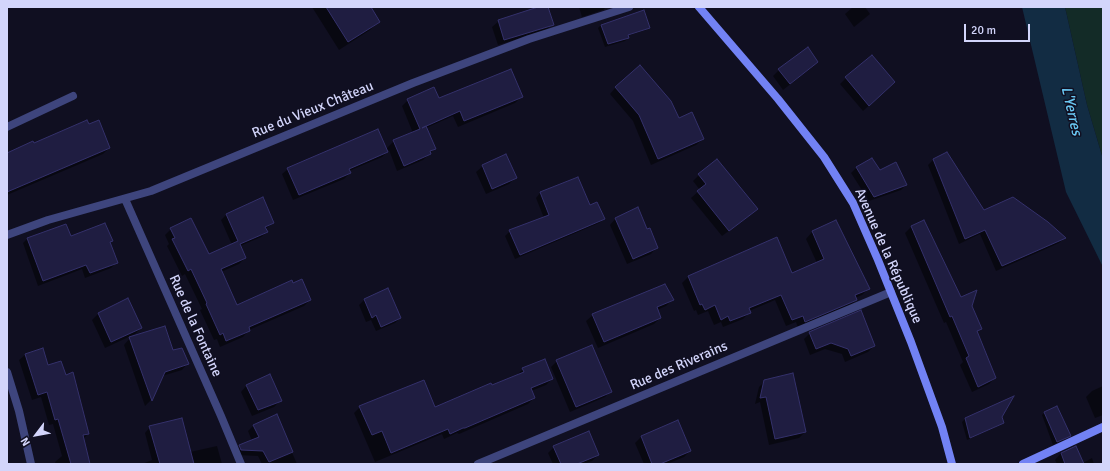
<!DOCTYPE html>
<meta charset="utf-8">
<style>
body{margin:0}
#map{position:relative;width:1110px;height:471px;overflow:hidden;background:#100f21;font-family:Signika,sans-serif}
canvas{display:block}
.frame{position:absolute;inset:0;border:8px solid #d3d5fb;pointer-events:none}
.north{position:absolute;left:16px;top:415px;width:40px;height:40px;-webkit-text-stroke:3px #100f21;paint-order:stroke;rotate:238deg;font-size:11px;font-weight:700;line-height:16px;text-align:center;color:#d3d5fb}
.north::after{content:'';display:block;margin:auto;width:14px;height:18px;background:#d3d5fb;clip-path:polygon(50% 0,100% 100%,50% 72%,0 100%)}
.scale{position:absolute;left:964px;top:24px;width:66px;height:18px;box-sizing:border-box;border:2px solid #d3d5fb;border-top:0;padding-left:5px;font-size:12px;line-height:14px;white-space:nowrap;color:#d3d5fb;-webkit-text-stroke:3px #100f21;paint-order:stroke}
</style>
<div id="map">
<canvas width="1110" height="471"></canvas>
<div class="frame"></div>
<div class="north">N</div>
<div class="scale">20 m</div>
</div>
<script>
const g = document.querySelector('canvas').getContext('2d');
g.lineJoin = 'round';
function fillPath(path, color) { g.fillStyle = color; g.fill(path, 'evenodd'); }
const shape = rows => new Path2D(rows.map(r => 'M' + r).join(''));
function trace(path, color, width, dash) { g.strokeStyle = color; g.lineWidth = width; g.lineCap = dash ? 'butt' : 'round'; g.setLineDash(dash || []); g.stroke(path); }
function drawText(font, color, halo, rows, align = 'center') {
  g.font = font + ' Signika,sans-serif'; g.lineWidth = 3; g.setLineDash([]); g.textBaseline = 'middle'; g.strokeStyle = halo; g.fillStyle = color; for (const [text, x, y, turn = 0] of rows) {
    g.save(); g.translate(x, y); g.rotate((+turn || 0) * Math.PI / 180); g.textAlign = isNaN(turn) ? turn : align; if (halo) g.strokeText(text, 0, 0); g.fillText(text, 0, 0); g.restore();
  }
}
fillPath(shape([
 [1065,7,1103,7,1103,159,1087,105]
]), '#132b27');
fillPath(shape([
 [1022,7,1065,7,1087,105,1103,159,1103,267,1066,192]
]), '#122c43');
fillPath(shape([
 [312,7,370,7,379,21,370,30,339,50],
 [541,7,547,7,553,24,546,30,498,45,492,27,499,21],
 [579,7,606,7,603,10,582,17],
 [853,7,865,7,870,14,854,27,845,14],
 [601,25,648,27,646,30,627,36,628,38,625,41,605,47,598,28],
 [811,68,783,90,773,76,779,70],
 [846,78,887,89,863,111,840,84],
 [616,87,678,119,703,139,696,145,651,165,633,121,610,94],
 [521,97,515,103,458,127,453,116,426,128,435,148,423,160,397,171,389,150,382,157,349,171,350,173,344,179,293,200,282,174,288,169,386,149,394,141,413,133,402,106,408,100],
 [109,148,103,154,7,195,7,160],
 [872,159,879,171,906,185,901,190,869,201,851,173,856,168],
 [933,160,984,212,1064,238,1059,243,996,271,980,234,959,244,928,165],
 [483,166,515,178,509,184,486,194,476,172],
 [699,175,750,215,722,236,691,198,700,190,693,181],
 [578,178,589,206,604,219,599,223,515,259,505,236,510,231,544,218,536,198,540,193],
 [227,214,273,223,265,229,267,232,261,237,240,246,245,258,239,264,221,272,236,306,310,300,304,306,249,330,243,337,220,347,217,339,214,340,200,310,202,309,185,274,182,276,167,246,169,244,165,235,171,229,208,256,232,245,221,220],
 [616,218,647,230,657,247,651,254,627,264,610,225],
 [836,222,868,289,862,295,855,298,856,300,849,307,798,328,796,322,786,326,775,300,749,311,750,312,743,319,723,327,721,322,714,325,708,311,698,315,696,310,694,311,682,283,688,277,776,238,792,274,817,263,806,239,812,232],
 [924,222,961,299,971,306,980,329,976,332,995,378,989,384,972,392,960,365,963,362,946,322,944,323,905,233,911,227],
 [71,237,111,241,109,243,116,263,111,268,85,278,82,269,38,286,23,243,28,238],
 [673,299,666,306,657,310,660,318,654,324,598,348,586,321,593,315],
 [127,300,141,328,135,334,105,348,92,320,98,314],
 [364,300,400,318,395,323,376,331,371,320,366,322,359,305],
 [810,333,874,346,868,352,845,362,842,354,825,349,810,355,804,339],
 [130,338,173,352,188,363,182,370,162,376,151,400,145,406,124,345],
 [43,349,48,366,88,434,83,439,89,464,56,464,55,462,62,456,53,424,49,425,41,397,32,400,19,360,25,355],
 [557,361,611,391,605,397,570,412,551,367],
 [523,369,552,379,546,385,531,391,534,398,528,404,459,434,457,433,444,439,442,434,375,462,354,413,360,407,434,408,517,376,517,375],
 [765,381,805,432,799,438,769,445,760,402,755,404,759,387],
 [247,385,281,400,274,407,252,416,241,392],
 [1103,386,1103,415,1095,418,1086,397,1092,391],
 [1011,398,1001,417,1003,422,1000,425,967,440,962,422,965,419],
 [1045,412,1070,435,1067,438,1053,445,1042,415],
 [276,416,297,464,262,464,258,456,236,455,234,451,240,446,252,441,248,431,254,425],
 [677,422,690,451,684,457,667,464,644,464,635,443,641,437],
 [150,427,190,452,217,446,222,464,142,464,152,460,145,433],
 [554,447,598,455,592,461,584,464,553,464,548,453],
 [1061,453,1083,463,1092,458,1094,464,1057,464,1055,460],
 [915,463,915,464,901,464]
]), '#0007');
const building = shape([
 [326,7,371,7,380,22,348,42,326,7],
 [538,7,548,7,554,25,504,40,498,20,538,7],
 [644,10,650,28,628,35,629,38,608,44,601,25,644,10],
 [808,47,818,62,790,84,778,69,808,47],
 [872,55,895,82,869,106,845,77,872,55],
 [640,65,671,101,679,118,692,112,704,139,658,159,639,115,615,87,640,65],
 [511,69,523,97,464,121,460,111,422,128,426,126,436,149,430,151,431,154,404,166,393,140,420,129,407,99,434,87,439,98,511,69],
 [87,120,89,124,99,120,110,148,7,192,7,153,33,141,34,143,87,120],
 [378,129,388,152,349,169,351,173,299,195,287,168,378,129],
 [947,152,984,210,1013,197,1048,222,1066,238,1002,266,985,230,965,239,933,159,947,152],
 [506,154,517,178,492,189,482,165,506,154],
 [872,158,880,170,896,162,907,185,874,197,856,167,872,158],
 [717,159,758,209,729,231,697,191,706,184,698,174,717,159],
 [578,177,590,205,597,202,605,219,520,255,509,230,549,215,540,192,578,177],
 [263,197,274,223,265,227,268,232,240,244,246,258,221,269,237,305,292,280,293,283,302,279,311,300,249,327,250,331,226,341,223,333,220,335,206,304,207,303,191,269,188,271,172,239,175,238,170,228,191,218,209,254,238,241,226,214,263,197],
 [638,207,647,229,650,228,658,248,633,259,615,218,638,207],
 [836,220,870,289,855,295,857,300,805,322,803,316,792,320,781,295,749,308,751,313,730,321,728,316,721,320,715,305,705,310,702,304,700,305,688,276,777,237,792,273,824,259,812,231,836,220],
 [924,220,961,297,977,290,972,306,982,329,977,331,996,378,978,387,966,358,969,356,952,316,950,317,911,226,924,220],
 [105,223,113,241,110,242,118,263,90,273,86,265,43,281,27,238,66,224,71,236,105,223],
 [665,284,674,300,657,307,661,318,604,342,592,314,665,284],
 [388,288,401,318,381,327,376,315,372,318,364,299,388,288],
 [128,298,142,328,111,342,98,313,128,298],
 [861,310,875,346,851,356,848,349,831,343,816,349,809,332,861,310],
 [165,326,173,350,182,348,189,364,165,372,152,401,129,337,165,326],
 [592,345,612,392,576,407,556,360,592,345],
 [43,348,48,365,61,361,66,375,73,372,89,434,83,435,90,464,71,464,58,419,55,420,47,392,38,395,25,354,43,348],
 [545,359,553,379,531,388,535,398,465,428,463,428,450,434,448,429,391,453,382,431,372,435,359,406,424,380,435,407,491,383,492,385,524,372,522,368,545,359],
 [793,373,806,432,775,439,766,397,760,398,764,380,793,373],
 [270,374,282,401,258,410,246,385,270,374],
 [1014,396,1002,417,1004,423,970,438,965,418,1014,396],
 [1057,406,1071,436,1057,442,1044,412,1057,406],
 [277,414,293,452,269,462,263,451,241,450,239,445,259,437,253,425,277,414],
 [182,418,194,464,160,464,149,426,182,418],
 [678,420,691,451,660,464,652,464,641,436,678,420],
 [589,431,599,455,577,464,561,464,553,446,589,431],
 [1076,446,1084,464,1065,464,1061,453,1076,446]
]);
fillPath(building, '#1f1d41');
trace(building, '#34316b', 1);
trace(shape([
 [7,127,73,96],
 [125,199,221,416,241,464],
 [7,235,48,220,151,191,413,83,529,39,629,7],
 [7,372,19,411,31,464],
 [478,464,891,292]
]), '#3e457d', 8);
trace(shape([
 [699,7,778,99,824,157,853,203,878,260,911,342,942,427,952,464],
 [1023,464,1103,427]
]), '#7282f4', 8);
drawText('14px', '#d3d5fb', '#100f21', [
 ["Rue du Vieux Château",313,110,-22],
 ["Avenue de la République",888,256,66],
 ["Rue de la Fontaine",195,326,66],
 ["Rue des Riverains",679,366,-23]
]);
drawText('italic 15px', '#6ac8f3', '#100f21', [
 ["L'Yerres",1071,111,77]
]);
</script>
